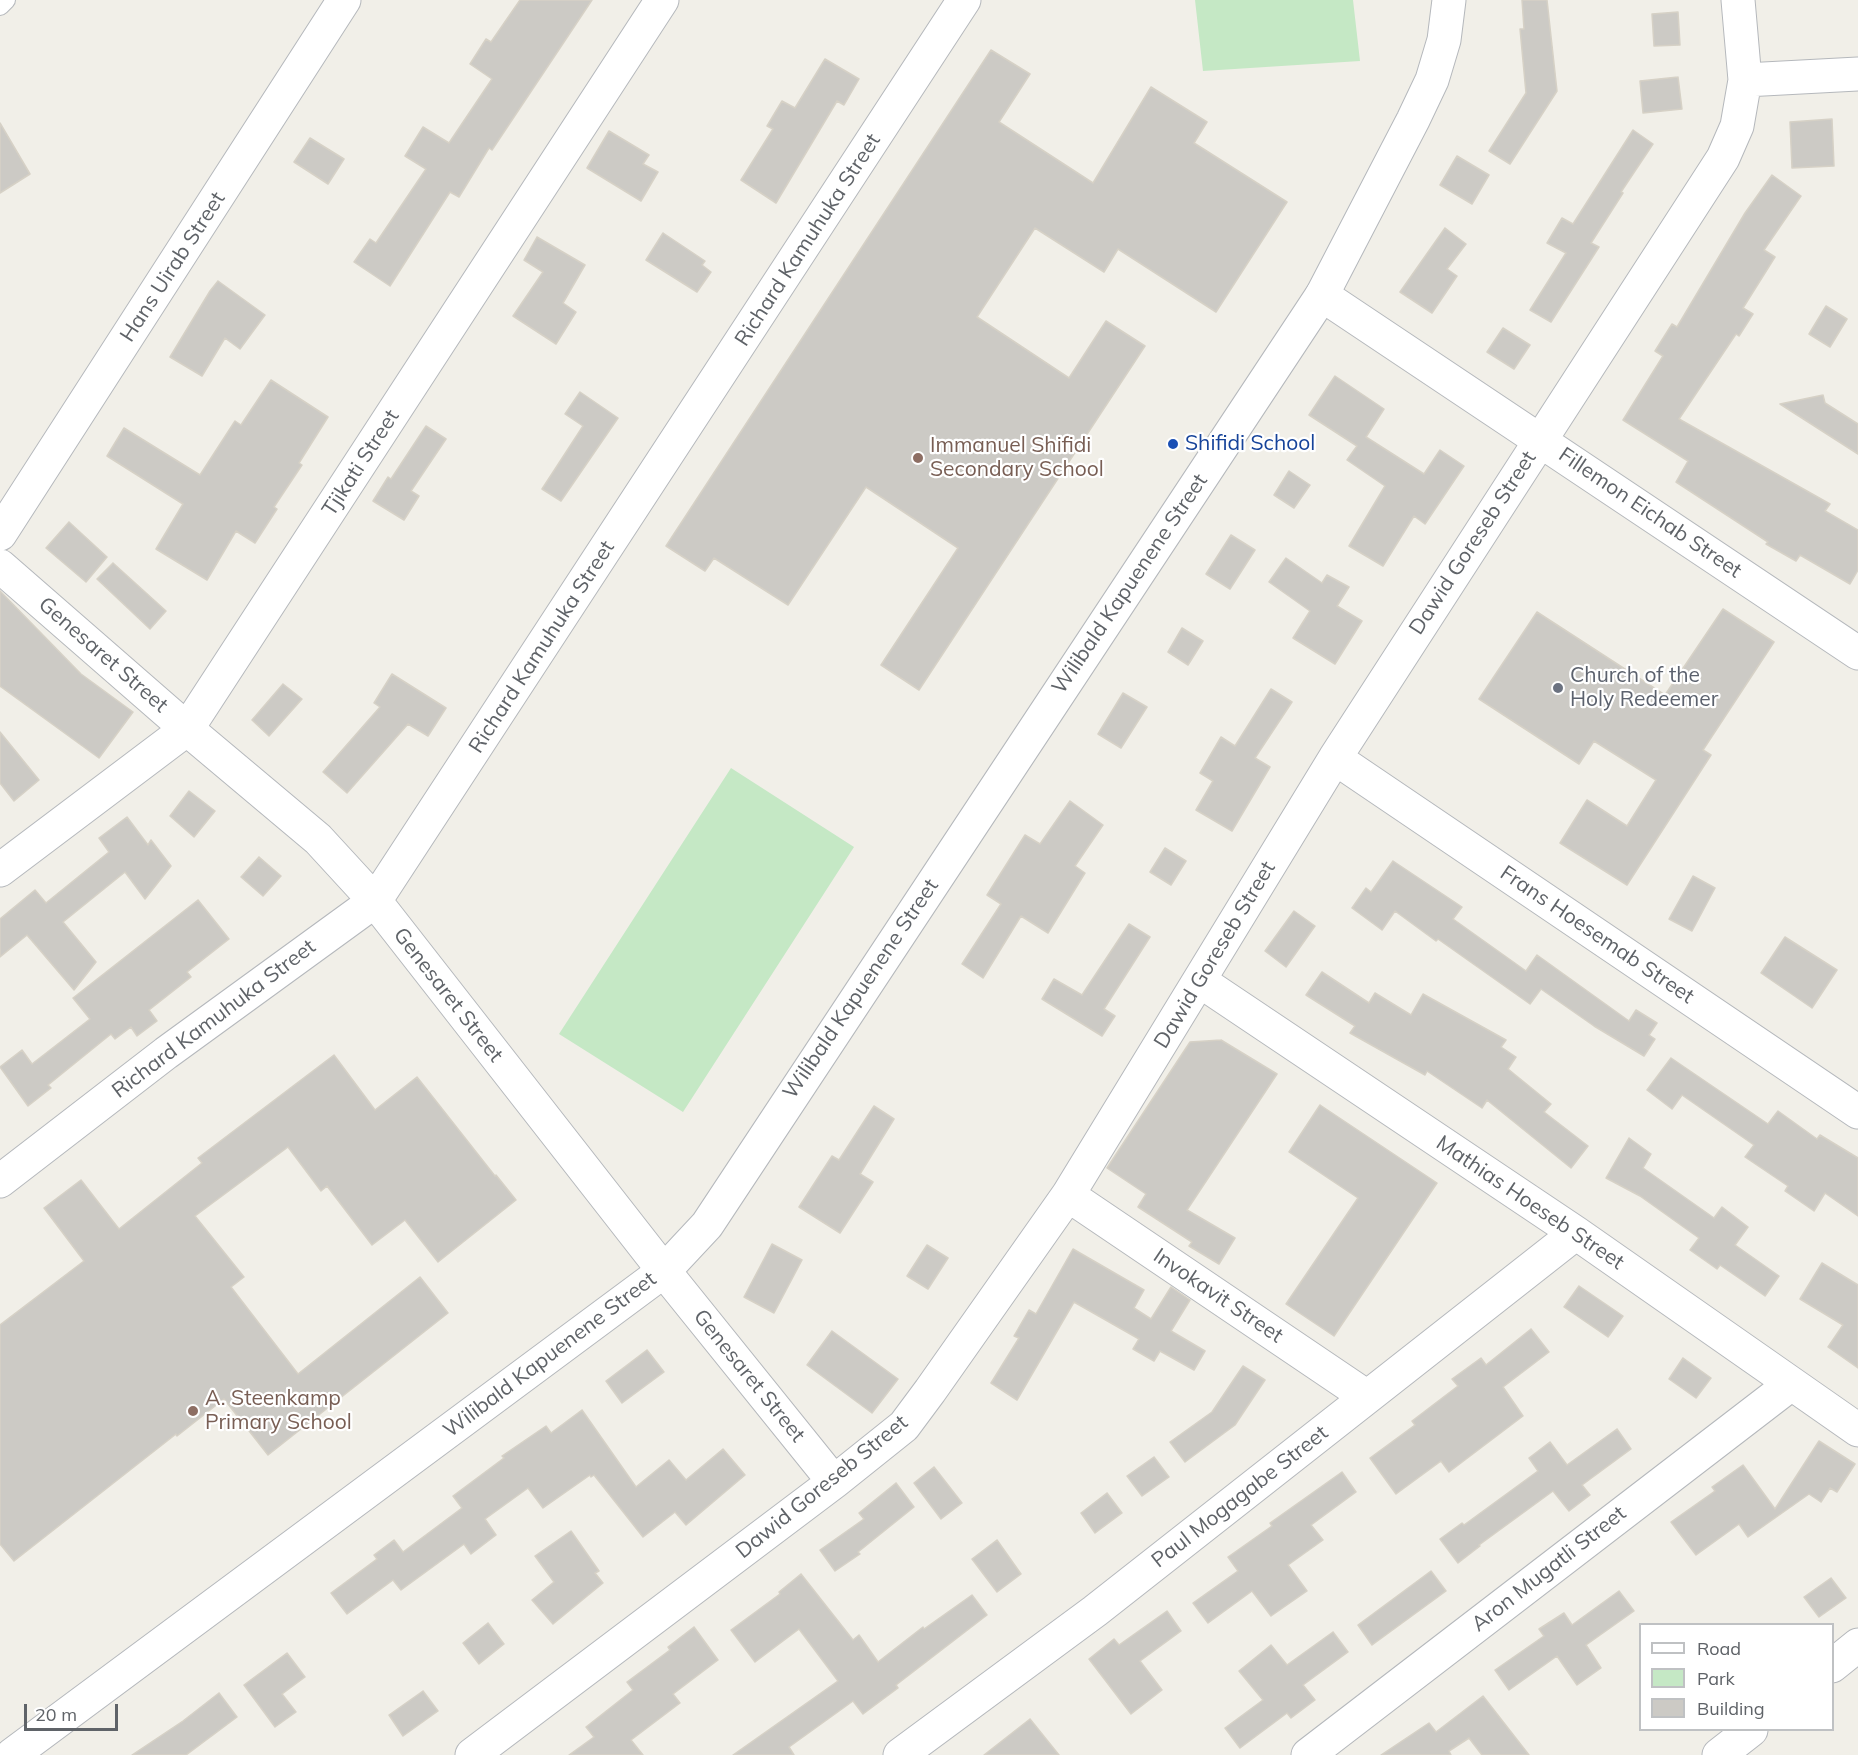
<!DOCTYPE html>
<style>
body{margin:0}
#map{position:relative;width:1858px;height:1755px;overflow:hidden;background:#f1efe8;font-family:Mulish,sans-serif}
canvas{display:block}
.legend{position:absolute;left:1639px;top:1623px;width:195px;height:108px;box-sizing:border-box;background:#fff;border:2px solid #bfc1c3;margin:0;padding:8px 10px;list-style:none;font-size:18px;color:#5f6368}
.legend li{display:flex;align-items:center;gap:12px;height:30px}
.legend b{width:30px;border:2px solid #bfc1c3}
.scale{position:absolute;left:24px;top:1704px;width:94px;height:27px;box-sizing:border-box;border:3px solid #5f6368;border-top:0;padding-left:8px;font-size:18px;line-height:21px;white-space:nowrap;color:#5f6368;-webkit-text-stroke:4px #fff;paint-order:stroke}
</style>
<div id="map">
<canvas width="1858" height="1755"></canvas>
<ul class="legend">
<li><b style="height:8px;background:#fff"></b>Road</li>
<li><b style="height:16px;background:#c5e8c5"></b>Park</li>
<li><b style="height:16px;background:#cccac5"></b>Building</li>
</ul>
<div class="scale">20 m</div>
</div>
<script>
const g = document.querySelector('canvas').getContext('2d');
g.lineJoin = 'round';
function fillPath(path, color) { g.fillStyle = color; g.fill(path, 'evenodd'); }
const shape = rows => new Path2D(rows.map(r => 'M' + r).join(''));
function trace(path, color, width, dash) { g.strokeStyle = color; g.lineWidth = width; g.lineCap = dash ? 'butt' : 'round'; g.setLineDash(dash || []); g.stroke(path); }
function drawText(font, color, halo, rows, align = 'center') {
  g.font = font + ' Mulish,sans-serif'; g.lineWidth = 4.5; g.setLineDash([]); g.textBaseline = 'middle'; g.strokeStyle = halo; g.fillStyle = color; for (const [text, x, y, turn = 0] of rows) {
    g.save(); g.translate(x, y); g.rotate((+turn || 0) * Math.PI / 180); g.textAlign = isNaN(turn) ? turn : align; if (halo) g.strokeText(text, 0, 0); g.fillText(text, 0, 0); g.restore();
  }
}
fillPath(shape([
 [1195,0,1353,0,1360,61,1203,71],
 [731,768,854,847,683,1112,559,1034]
]), '#c5e8c5');
const building = shape([
 [520,0,592,0,492,150,489,148,459,197,450,192,390,286,354,262,370,239,376,243,426,169,405,156,423,127,449,143,492,79,470,64,486,39,491,42,520,0],
 [1522,0,1547,0,1557,91,1510,164,1489,151,1526,93,1520,29,1524,29,1522,0],
 [1678,12,1680,45,1654,46,1652,14,1678,12],
 [991,50,1030,74,999,122,1093,183,1151,87,1207,122,1194,143,1287,202,1216,312,1118,249,1104,272,1035,228,977,317,1069,378,1106,321,1145,346,919,690,881,665,958,548,866,487,788,605,714,558,705,571,666,546,991,50],
 [825,59,859,79,844,105,837,101,776,203,741,180,773,129,767,126,782,101,795,108,825,59],
 [1678,77,1682,109,1643,113,1640,81,1678,77],
 [1832,119,1834,166,1792,168,1790,122,1832,119],
 [0,123,30,174,0,193,0,123],
 [1633,130,1653,144,1621,192,1623,193,1591,243,1599,247,1551,322,1530,310,1566,253,1547,243,1562,218,1573,224,1633,130],
 [609,131,649,155,643,164,658,172,641,201,587,168,609,131],
 [310,138,344,159,328,184,294,162,310,138],
 [1457,156,1489,175,1472,204,1440,185,1457,156],
 [1772,175,1801,196,1764,250,1775,257,1743,308,1753,314,1739,336,1736,334,1679,419,1830,504,1825,511,1858,530,1858,570,1850,584,1800,555,1796,561,1766,544,1768,542,1676,482,1688,461,1623,420,1663,356,1655,351,1672,324,1677,327,1745,213,1772,175],
 [1445,228,1466,244,1447,269,1457,276,1432,313,1400,292,1445,228],
 [663,233,705,261,702,265,711,272,697,292,646,260,663,233],
 [537,237,585,265,563,303,576,312,556,344,513,316,543,272,524,260,537,237],
 [218,281,265,315,240,349,225,338,202,376,170,357,210,291,218,281],
 [1826,306,1847,319,1830,347,1809,334,1826,306],
 [1503,328,1530,345,1514,369,1487,352,1503,328],
 [1335,376,1384,409,1366,437,1424,474,1440,450,1464,466,1425,524,1414,516,1383,566,1349,546,1385,486,1347,460,1357,446,1309,415,1335,376],
 [271,380,328,417,299,463,302,465,274,507,277,509,255,543,236,531,207,580,156,549,183,504,107,456,124,428,200,475,235,421,241,425,271,380],
 [580,392,618,418,561,501,542,489,583,426,565,414,580,392],
 [1823,395,1825,403,1858,424,1858,454,1780,404,1823,395],
 [426,426,446,439,411,491,419,496,404,520,373,501,388,477,391,479,426,426],
 [1289,471,1310,485,1294,508,1274,495,1289,471],
 [69,522,107,557,86,582,46,548,69,522],
 [1231,535,1255,550,1230,589,1206,574,1231,535],
 [1286,558,1322,583,1327,575,1349,587,1337,606,1362,621,1335,664,1293,638,1310,611,1269,582,1286,558],
 [113,563,166,611,150,629,97,579,113,563],
 [0,591,81,674,133,712,99,758,0,686,0,591],
 [1723,609,1774,642,1703,750,1711,755,1627,885,1560,843,1587,800,1627,826,1656,780,1594,741,1579,764,1479,699,1537,612,1665,695,1723,609],
 [1182,628,1203,641,1188,665,1168,652,1182,628],
 [392,674,446,708,428,736,408,724,347,793,323,772,380,707,374,703,392,674],
 [283,684,302,699,269,736,252,720,283,684],
 [1271,689,1292,702,1255,758,1270,767,1232,831,1196,810,1213,781,1200,773,1221,737,1235,746,1271,689],
 [1123,693,1147,707,1121,748,1098,734,1123,693],
 [0,732,39,780,14,801,0,783,0,732],
 [189,791,215,811,194,837,170,816,189,791],
 [1070,801,1103,825,1075,866,1085,873,1048,933,1021,916,983,978,962,964,1001,904,987,895,1025,835,1040,844,1070,801],
 [127,817,148,845,151,840,171,866,145,899,125,872,63,922,96,962,74,990,27,935,0,957,0,919,35,890,46,903,109,852,99,838,127,817],
 [1165,848,1186,861,1171,885,1150,872,1165,848],
 [259,857,281,876,263,896,241,877,259,857],
 [1393,861,1462,907,1453,919,1526,971,1537,955,1629,1021,1636,1010,1657,1023,1649,1035,1655,1039,1644,1056,1594,1026,1541,989,1530,1004,1438,939,1436,941,1395,911,1382,930,1352,908,1366,888,1371,892,1393,861],
 [1693,876,1715,888,1692,931,1669,919,1693,876],
 [198,900,229,939,187,972,191,977,149,1010,157,1021,137,1036,131,1027,115,1039,111,1034,48,1085,51,1088,28,1106,0,1067,22,1050,32,1064,90,1019,73,998,198,900],
 [1294,911,1315,926,1286,967,1265,951,1294,911],
 [1129,924,1150,937,1104,1009,1115,1016,1102,1036,1042,999,1054,979,1082,995,1129,924],
 [1785,937,1837,970,1812,1008,1761,973,1785,937],
 [1322,972,1369,1003,1375,993,1411,1015,1423,994,1506,1040,1501,1047,1516,1057,1508,1069,1551,1104,1544,1112,1588,1146,1571,1168,1487,1100,1482,1108,1427,1071,1425,1075,1350,1033,1355,1026,1306,995,1322,972],
 [1221,1040,1277,1074,1187,1210,1235,1238,1219,1264,1189,1246,1192,1242,1138,1207,1146,1194,1107,1168,1190,1042,1221,1040],
 [334,1055,375,1110,417,1077,495,1176,496,1175,516,1200,438,1262,405,1220,372,1245,327,1186,321,1191,288,1147,195,1216,244,1277,231,1287,298,1374,420,1277,448,1313,268,1455,224,1399,177,1436,176,1434,14,1561,0,1544,0,1325,84,1261,44,1208,81,1180,119,1229,202,1163,198,1158,334,1055],
 [1671,1058,1768,1124,1778,1111,1817,1139,1820,1135,1858,1158,1858,1216,1825,1193,1814,1211,1785,1191,1788,1186,1745,1157,1754,1145,1682,1095,1672,1109,1647,1090,1671,1058],
 [1320,1105,1437,1183,1334,1336,1286,1304,1358,1198,1289,1152,1320,1105],
 [874,1106,894,1119,860,1174,873,1182,840,1233,799,1207,832,1156,839,1160,874,1106],
 [1629,1138,1651,1154,1643,1168,1714,1218,1722,1207,1748,1227,1735,1245,1779,1276,1765,1296,1720,1265,1717,1269,1690,1250,1699,1238,1640,1196,1606,1178,1629,1138],
 [772,1244,802,1260,774,1313,744,1297,772,1244],
 [927,1245,948,1258,928,1289,907,1276,927,1245],
 [1073,1249,1144,1290,1134,1308,1151,1319,1171,1287,1190,1300,1171,1331,1205,1351,1194,1370,1160,1351,1154,1361,1133,1349,1139,1339,1074,1302,1017,1400,991,1383,1019,1338,1014,1336,1029,1310,1036,1314,1073,1249],
 [1822,1263,1858,1285,1858,1368,1828,1347,1843,1325,1800,1299,1822,1263],
 [1579,1286,1623,1316,1608,1337,1564,1307,1579,1286],
 [1531,1329,1549,1352,1503,1387,1523,1416,1449,1472,1441,1461,1396,1494,1370,1458,1415,1425,1412,1421,1458,1386,1452,1379,1481,1358,1486,1365,1531,1329],
 [832,1331,898,1379,872,1413,807,1365,832,1331],
 [647,1350,664,1372,622,1403,606,1381,647,1350],
 [1683,1358,1711,1378,1696,1398,1669,1379,1683,1358],
 [1243,1366,1265,1380,1235,1425,1185,1462,1170,1442,1212,1412,1243,1366],
 [582,1410,636,1487,669,1460,686,1480,723,1449,745,1475,686,1525,675,1512,643,1537,594,1475,591,1477,590,1475,543,1508,528,1488,485,1519,496,1535,471,1554,464,1544,401,1590,393,1580,347,1614,331,1593,377,1559,374,1555,394,1540,403,1552,462,1508,453,1496,504,1458,502,1456,546,1426,551,1433,582,1410],
 [1617,1429,1631,1449,1582,1485,1590,1495,1569,1511,1553,1491,1479,1545,1480,1546,1458,1563,1440,1539,1462,1523,1464,1525,1538,1471,1529,1458,1550,1442,1567,1465,1617,1429],
 [1819,1441,1855,1464,1837,1492,1830,1488,1821,1502,1809,1494,1748,1537,1739,1524,1696,1555,1671,1522,1715,1491,1712,1487,1743,1465,1775,1509,1819,1441],
 [1154,1457,1169,1477,1142,1496,1127,1476,1154,1457],
 [934,1467,962,1503,941,1519,914,1483,934,1467],
 [1342,1472,1356,1492,1311,1525,1323,1540,1288,1565,1307,1591,1271,1616,1252,1591,1208,1623,1193,1603,1238,1571,1228,1557,1272,1526,1270,1523,1342,1472],
 [896,1483,914,1507,858,1552,860,1554,835,1571,820,1550,864,1519,859,1513,896,1483],
 [1107,1493,1122,1513,1095,1533,1081,1513,1107,1493],
 [571,1531,599,1571,595,1573,603,1583,553,1624,532,1600,554,1582,535,1556,571,1531],
 [997,1540,1021,1574,997,1592,972,1559,997,1540],
 [1431,1571,1446,1591,1372,1645,1358,1625,1431,1571],
 [801,1574,853,1640,859,1635,878,1662,923,1627,924,1629,972,1595,987,1615,896,1685,898,1688,863,1714,853,1701,789,1747,794,1755,733,1755,838,1681,799,1629,755,1662,731,1630,780,1594,779,1592,801,1574],
 [1831,1578,1846,1598,1819,1617,1804,1597,1831,1578],
 [1619,1591,1634,1611,1586,1645,1601,1668,1577,1685,1557,1656,1509,1690,1495,1670,1544,1636,1539,1629,1564,1613,1572,1625,1619,1591],
 [1167,1611,1181,1631,1140,1661,1162,1690,1131,1714,1089,1659,1114,1639,1119,1645,1167,1611],
 [488,1623,504,1644,479,1664,463,1643,488,1623],
 [694,1627,718,1660,673,1694,680,1703,631,1740,643,1755,569,1755,594,1737,586,1727,633,1690,627,1682,670,1650,668,1647,694,1627],
 [1333,1632,1348,1652,1303,1685,1315,1700,1291,1718,1287,1713,1240,1748,1225,1728,1263,1700,1239,1671,1271,1645,1287,1665,1333,1632],
 [287,1653,305,1677,282,1694,296,1712,275,1727,244,1685,287,1653],
 [423,1691,438,1711,403,1736,389,1715,423,1691],
 [219,1693,237,1717,186,1755,132,1755,183,1721,219,1693],
 [1483,1696,1529,1755,1482,1755,1469,1738,1449,1751,1451,1755,1381,1755,1429,1723,1436,1732,1483,1696],
 [1030,1719,1059,1755,984,1755,1030,1719]
]);
fillPath(building, '#cccac5');
trace(building, '#d6d1c6', 1.5);
const service = shape([
 [0,6,6,0]
]);
const minor = shape([
 [1745,80,1858,74],
 [1322,295,1858,653],
 [0,534,344,0],
 [0,566,187,729,318,839,375,901,664,1271,834,1482],
 [1335,758,1858,1112],
 [0,870,187,729,662,0],
 [1200,981,1576,1233,1858,1430],
 [0,1181,166,1053,375,901,964,0],
 [1068,1195,1367,1397],
 [1832,1666,1858,1645],
 [472,1755,834,1482,904,1426,930,1391,1068,1195,1335,758,1723,158,1737,126,1745,80,1738,0],
 [900,1755,1095,1611,1576,1233],
 [1308,1755,1791,1384],
 [1719,1755,1751,1730]
]);
const tertiary = shape([
 [12,1755,664,1271,707,1225,1322,295,1413,120,1432,80,1444,40,1449,0]
]);
trace(service, '#b5b8bc', 20);
trace(minor, '#b5b8bc', 35);
trace(tertiary, '#b5b8bc', 35);
trace(service, '#fff', 18);
trace(minor, '#fff', 33);
trace(tertiary, '#fff', 33);
for (const [x, y, r, color] of [
 [1173,444,6,"#1a4fb4"],
 [918,458,6,"#8d6e63"],
 [1558,688,6,"#6b7280"],
 [193,1411,6,"#8d6e63"]
]) { const dot = new Path2D(); dot.arc(x, y, r, 0, 2 * Math.PI); g.fillStyle = color; g.fill(dot); trace(dot, '#fff', 2); }
drawText('21px', '#5f6368', '#fff', [
 ["Richard Kamuhuka Street",808,240,-57],
 ["Hans Uirab Street",173,267,-57],
 ["Tjikati Street",361,463,-57],
 ["Fillemon Eichab Street",1650,513,34],
 ["Dawid Goreseb Street",1473,543,-57],
 ["Wilibald Kapuenene Street",1130,584,-56],
 ["Richard Kamuhuka Street",542,647,-57],
 ["Genesaret Street",103,655,41],
 ["Frans Hoesemab Street",1597,935,34],
 ["Dawid Goreseb Street",1215,955,-59],
 ["Wilibald Kapuenene Street",861,989,-56],
 ["Genesaret Street",448,995,52],
 ["Richard Kamuhuka Street",214,1019,-37],
 ["Mathias Hoeseb Street",1530,1203,34],
 ["Invokavit Street",1218,1296,34],
 ["Wilibald Kapuenene Street",550,1355,-37],
 ["Genesaret Street",749,1376,51],
 ["Dawid Goreseb Street",822,1487,-39],
 ["Paul Mogagabe Street",1240,1497,-38],
 ["Aron Mugatli Street",1549,1569,-38]
]);
drawText('21px', '#164399', '#fff', [
 ["Shifidi School",1185,444]
], 'left');
drawText('21px', '#785e54', '#fff', [
 ["Immanuel Shifidi",930,446],
 ["Secondary School",930,470],
 ["A. Steenkamp",205,1399],
 ["Primary School",205,1423]
], 'left');
drawText('21px', '#5b616d', '#fff', [
 ["Church of the",1570,676],
 ["Holy Redeemer",1570,700]
], 'left');
</script>
